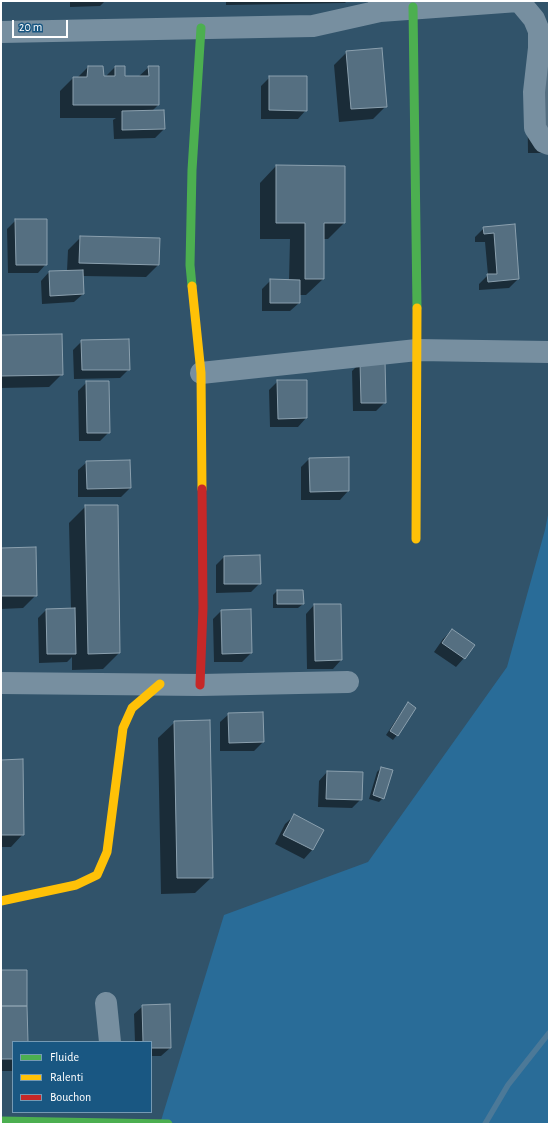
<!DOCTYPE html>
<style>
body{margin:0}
#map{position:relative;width:550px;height:1125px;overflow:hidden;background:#31536a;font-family:"Alegreya Sans",sans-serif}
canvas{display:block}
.frame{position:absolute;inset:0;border:2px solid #fff;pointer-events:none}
.legend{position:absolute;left:12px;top:1041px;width:140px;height:72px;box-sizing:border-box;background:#195782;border:1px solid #759ab4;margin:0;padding:5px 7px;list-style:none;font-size:12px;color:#fff}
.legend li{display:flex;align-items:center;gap:8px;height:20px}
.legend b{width:20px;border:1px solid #759ab4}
.scale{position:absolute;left:12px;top:20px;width:56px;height:18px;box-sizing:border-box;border:2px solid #fff;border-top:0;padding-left:5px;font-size:12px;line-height:14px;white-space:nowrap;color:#fff;-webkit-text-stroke:3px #195782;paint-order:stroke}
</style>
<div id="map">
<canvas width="550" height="1125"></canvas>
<div class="frame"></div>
<ul class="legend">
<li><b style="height:5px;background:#4caf50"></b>Fluide</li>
<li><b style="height:5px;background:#ffc107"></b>Ralenti</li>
<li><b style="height:5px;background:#c62828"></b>Bouchon</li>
</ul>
<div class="scale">20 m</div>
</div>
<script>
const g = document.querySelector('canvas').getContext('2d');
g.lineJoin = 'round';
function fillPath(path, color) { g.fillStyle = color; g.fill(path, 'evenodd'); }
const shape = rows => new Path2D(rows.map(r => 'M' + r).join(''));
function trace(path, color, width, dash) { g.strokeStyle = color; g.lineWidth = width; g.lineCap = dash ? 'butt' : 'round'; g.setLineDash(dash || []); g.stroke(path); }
fillPath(shape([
 [549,510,549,1124,160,1124,224,915,368,862,507,667,545,530]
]), '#296c98');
fillPath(shape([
 [70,1,105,1,100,6,70,7],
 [226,1,347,1,345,3,226,5],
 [347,52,386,106,373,119,339,122,334,65],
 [549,63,549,153,528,153,527,80],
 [88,67,103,77,105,77,115,67,124,77,138,77,149,67,158,67,158,105,152,111,163,111,164,129,155,138,114,139,113,120,116,118,60,118,60,91,73,78,77,78],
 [270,77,306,110,298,119,261,119,261,86],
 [276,166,344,223,328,239,323,239,323,279,306,295,299,295,299,303,290,311,262,311,262,289,271,280,289,281,290,239,260,239,260,183],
 [16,220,46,264,38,273,8,273,7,229],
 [514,225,518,279,509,288,479,290,479,284,488,275,485,242,475,242,475,237,484,228],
 [81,237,158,265,146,277,82,276,83,294,74,302,42,304,41,281,49,272,67,271,68,250],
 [1,336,62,374,49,387,1,388],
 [82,341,129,369,120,378,74,379,73,350],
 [361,362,385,402,376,411,353,411,352,371],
 [278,381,306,418,298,427,270,427,269,390],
 [87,382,109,432,100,441,79,441,78,391],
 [348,458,348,491,340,500,301,500,301,467,309,459],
 [87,462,130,488,121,497,78,497,78,470],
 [86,506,119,653,103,669,72,670,72,657,67,662,39,663,38,618,47,609,71,609,69,523],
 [1,549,36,595,23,608,1,609],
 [224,557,260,583,251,592,216,593,216,565],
 [277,591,303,604,298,608,273,608,273,595],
 [314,605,341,660,333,669,307,669,306,614],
 [222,610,251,653,242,662,214,662,213,619],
 [452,630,464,658,456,667,434,652,443,639],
 [404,708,397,735,393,740,386,735],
 [229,714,263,742,254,751,220,751,220,722],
 [175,722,212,877,195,893,161,894,158,738],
 [1,761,23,834,11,847,1,847],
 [381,768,383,798,379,802,369,799,377,772],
 [327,772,361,799,352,808,318,807,319,781],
 [294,816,322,830,312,850,304,859,275,844,285,824],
 [1,971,27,1042,13,1042,13,1071,1,1071],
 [143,1006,170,1048,161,1056,151,1056,151,1042,135,1042,134,1014]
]), '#0007');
trace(shape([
 [485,1124,508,1085,549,1033]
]), '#4c7998', 5.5);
const building = shape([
 [382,48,387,107,351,109,346,51,382,48],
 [543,62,549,62,549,137,544,137,543,62],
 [88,66,103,66,104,76,115,76,115,66,125,66,125,76,149,76,148,66,159,66,159,105,73,105,73,77,87,77,88,66],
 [269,76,307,76,307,111,269,110,269,76],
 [164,110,165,129,122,130,122,111,164,110],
 [276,165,345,166,345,223,324,223,324,279,305,279,305,223,276,223,276,165],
 [15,219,47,219,47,265,16,265,15,219],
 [515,224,519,279,488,282,487,274,497,274,494,233,484,234,483,227,515,224],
 [80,236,160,238,159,265,79,263,80,236],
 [83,270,84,294,50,296,49,271,83,270],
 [270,279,300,280,300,303,270,303,270,279],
 [62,334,63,375,1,376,1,335,62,334],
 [129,339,130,370,82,370,81,340,129,339],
 [360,361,385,361,386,403,361,403,360,361],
 [277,380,307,380,307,418,278,419,277,380],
 [86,381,109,381,110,433,87,433,86,381],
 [349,457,349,491,310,492,309,458,349,457],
 [130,460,131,488,87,489,86,461,130,460],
 [85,505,118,505,120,653,88,654,85,505],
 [36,547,37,596,1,596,1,548,36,547],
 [260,555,261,584,224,584,224,556,260,555],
 [277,590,303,590,304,604,277,604,277,590],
 [314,604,341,604,342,660,315,661,314,604],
 [75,608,76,654,47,654,46,609,75,608],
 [251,609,252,653,222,654,221,610,251,609],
 [452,629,475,645,465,659,442,643,452,629],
 [408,702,416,708,398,736,390,731,408,702],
 [263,712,264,742,229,743,228,713,263,712],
 [210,720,213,878,177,878,174,721,210,720],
 [23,759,24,835,1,835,1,760,23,759],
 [381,767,393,770,384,799,373,795,381,767],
 [327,771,363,772,362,800,326,799,327,771],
 [294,814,324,830,313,850,283,835,294,814],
 [1,970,27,970,27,1006,1,1006,1,970],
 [170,1004,171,1048,151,1048,151,1042,143,1042,142,1005,170,1004],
 [1,1006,27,1006,28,1042,13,1042,13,1059,1,1059,1,1006]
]);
fillPath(building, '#556f81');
trace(building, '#8ba0ae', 1);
trace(shape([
 [379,1,380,11,518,1],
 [519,1,534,19,539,31,539,48,534,92,535,128,544,142,549,144],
 [1,32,313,26,380,11],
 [201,373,417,350,549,352],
 [1,683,200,685,348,682],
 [106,1003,110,1042]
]), '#778fa0', 22);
trace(shape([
 [413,7,417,308],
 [192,286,190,265,192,170,201,28],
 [1,1121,168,1124]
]), '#4caf50', 9);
trace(shape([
 [192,286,201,373,202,489],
 [416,539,417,308],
 [1,901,76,885,97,875,107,852,123,728,132,708,160,684]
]), '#ffc107', 9);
trace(shape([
 [200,685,203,608,202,489]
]), '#c62828', 9);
</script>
